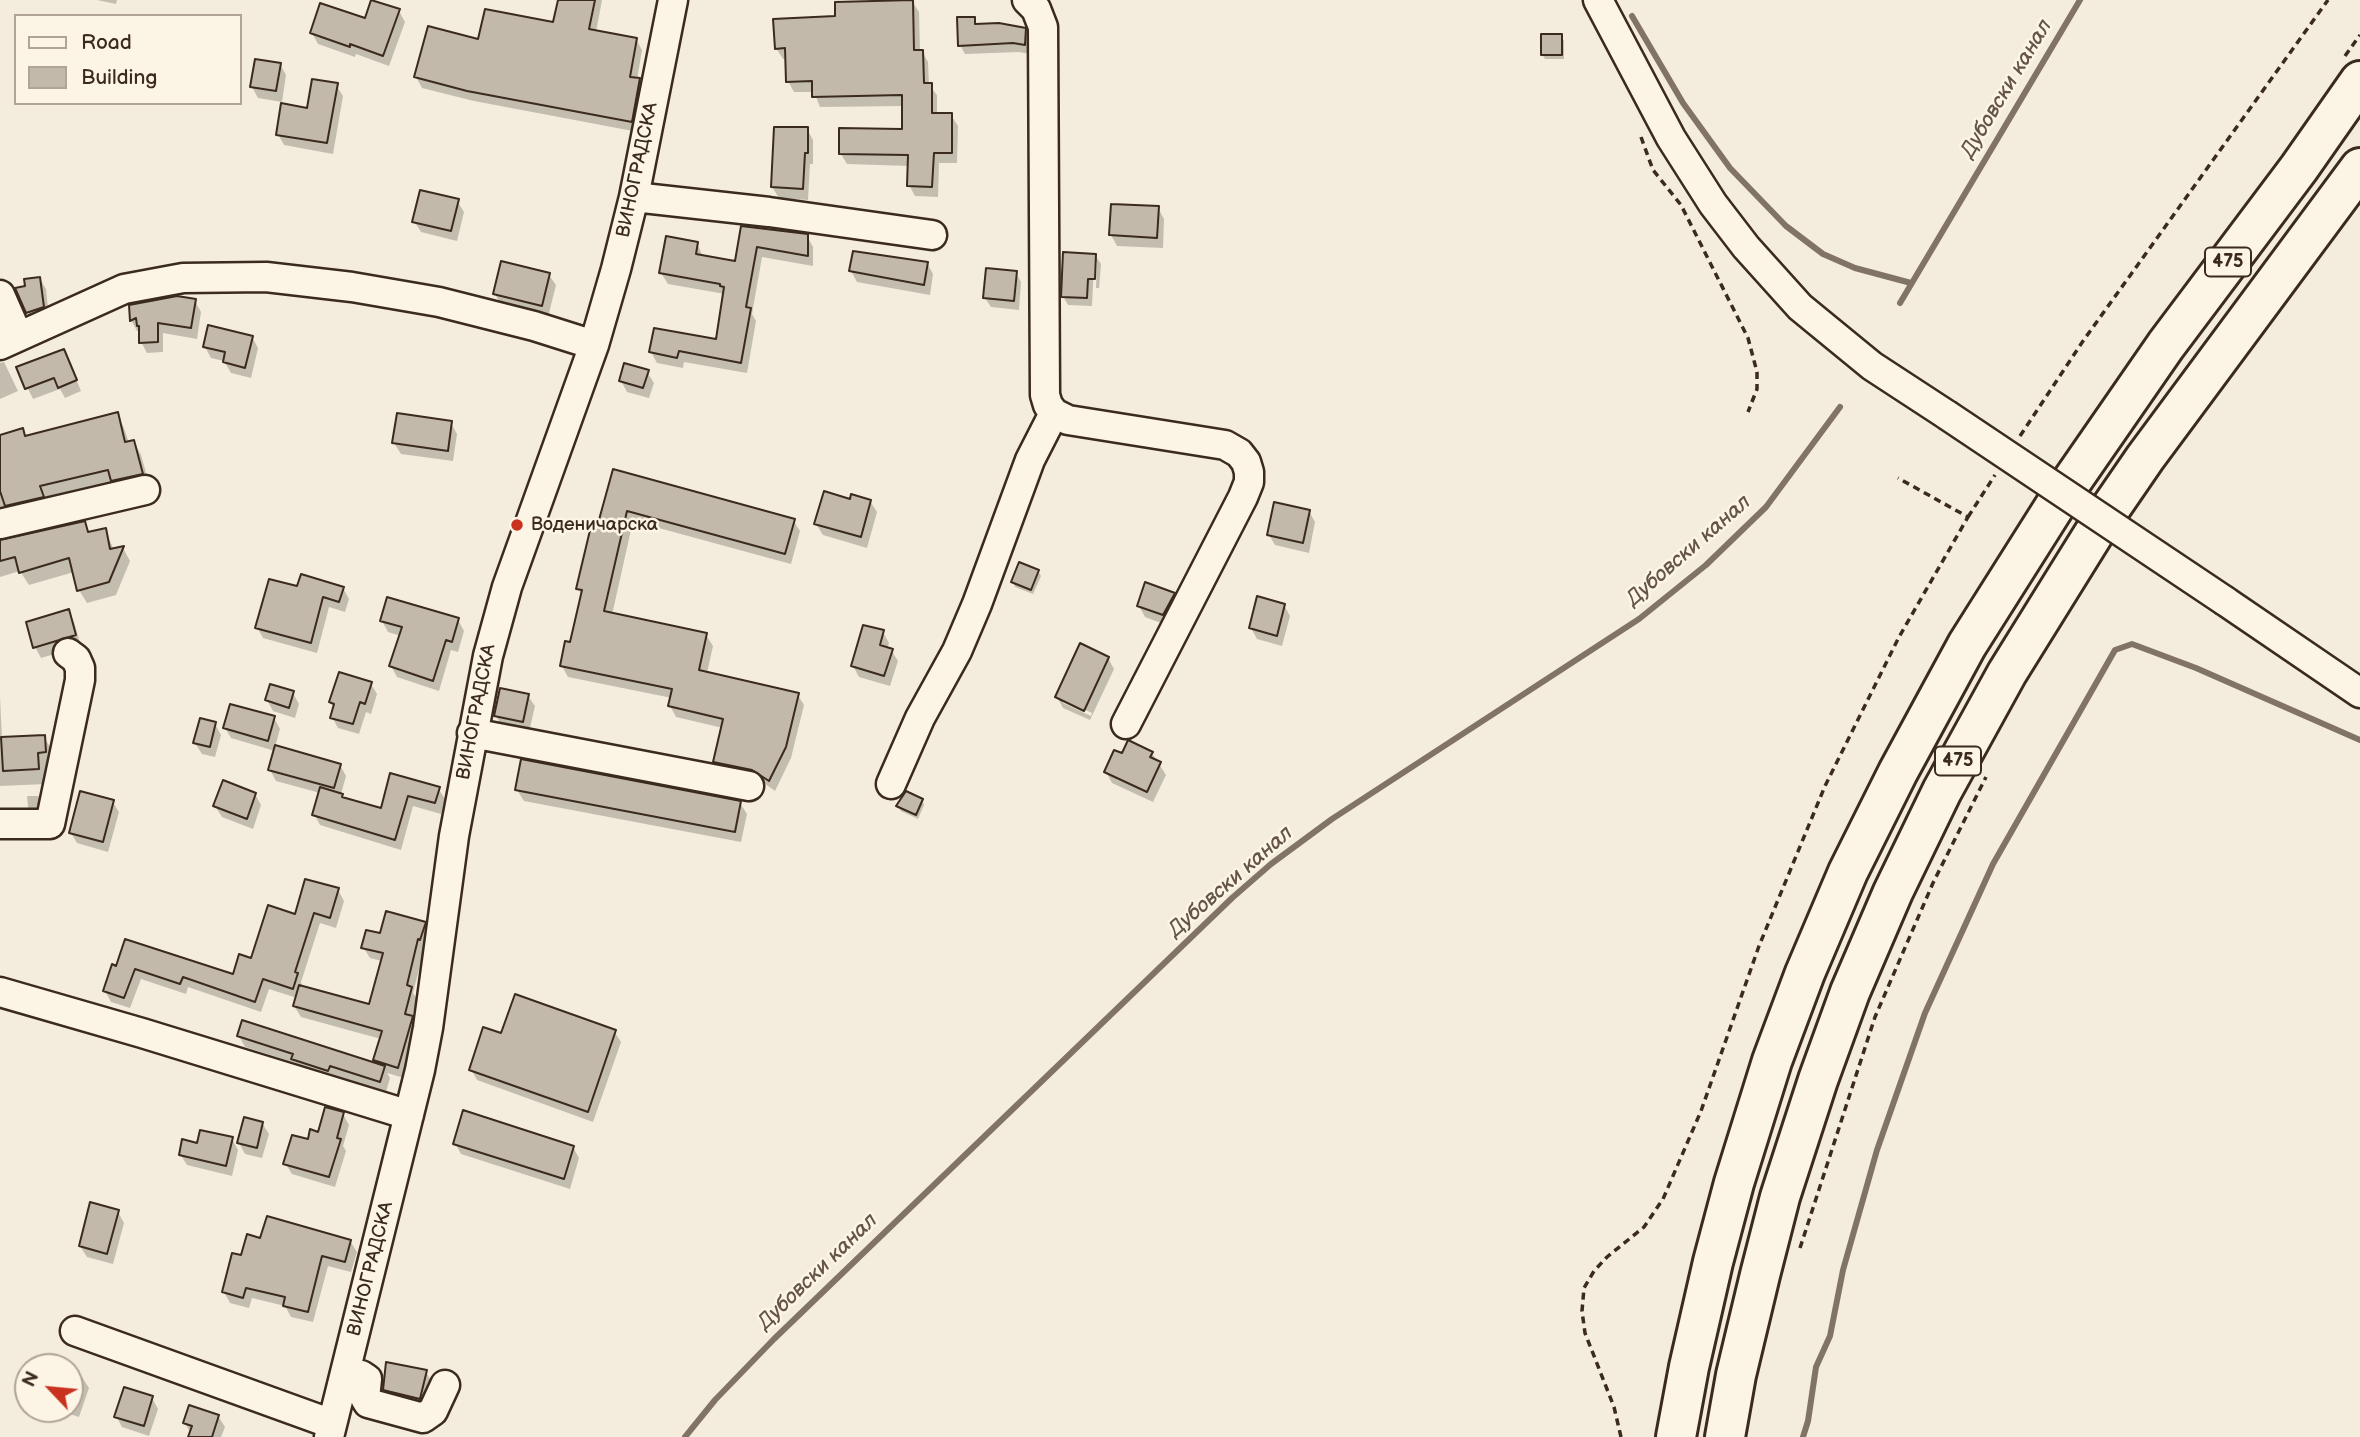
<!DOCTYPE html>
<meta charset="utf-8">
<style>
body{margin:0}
#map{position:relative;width:2360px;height:1437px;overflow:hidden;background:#f4eddd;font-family:"Balsamiq Sans",sans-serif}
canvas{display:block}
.legend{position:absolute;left:14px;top:14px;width:228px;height:91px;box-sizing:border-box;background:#fcf5e5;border:2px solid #afa495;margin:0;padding:9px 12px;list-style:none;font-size:21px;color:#3b2a1e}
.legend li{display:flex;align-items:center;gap:14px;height:35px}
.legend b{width:35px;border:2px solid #afa495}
.north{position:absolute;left:14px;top:1353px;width:70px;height:70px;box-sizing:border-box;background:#fcf5e5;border:2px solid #afa495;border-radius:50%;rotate:296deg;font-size:19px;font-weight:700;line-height:28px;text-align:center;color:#3b2a1e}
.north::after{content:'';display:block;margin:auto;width:24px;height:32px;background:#c8321e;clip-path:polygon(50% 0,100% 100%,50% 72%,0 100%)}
</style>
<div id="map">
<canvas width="2360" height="1437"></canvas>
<ul class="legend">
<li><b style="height:9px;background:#fcf5e5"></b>Road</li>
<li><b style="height:19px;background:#c3b9aa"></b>Building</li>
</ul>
<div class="north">N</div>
</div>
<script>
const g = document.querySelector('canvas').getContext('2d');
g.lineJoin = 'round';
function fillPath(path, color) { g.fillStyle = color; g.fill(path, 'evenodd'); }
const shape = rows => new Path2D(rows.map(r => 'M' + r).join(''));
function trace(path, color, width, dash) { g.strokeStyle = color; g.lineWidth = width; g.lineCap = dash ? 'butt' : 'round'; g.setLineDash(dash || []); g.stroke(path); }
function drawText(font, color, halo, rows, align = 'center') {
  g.font = font + ' "Balsamiq Sans",sans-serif'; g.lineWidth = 5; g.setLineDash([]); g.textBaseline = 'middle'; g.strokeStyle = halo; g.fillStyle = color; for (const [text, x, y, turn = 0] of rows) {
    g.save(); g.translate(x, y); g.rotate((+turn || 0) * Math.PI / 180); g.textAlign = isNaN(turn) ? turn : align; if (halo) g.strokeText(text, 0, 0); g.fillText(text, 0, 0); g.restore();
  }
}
fillPath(shape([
 [97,0,117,0,116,4],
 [560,0,602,0,596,32,636,39,642,50,637,80,645,91,638,132,474,101,422,88,416,77,479,41,554,24],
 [912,1,919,12,920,52,922,51,928,62,929,85,937,95,937,115,951,115,958,126,957,163,939,163,938,197,915,196,909,185,910,166,847,164,841,154,904,130,903,106,820,107,814,92,794,92,788,81,787,59,783,59,776,48,837,17],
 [399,11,405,22,389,66,356,54,355,57,318,44,312,33],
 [974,19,978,26,1025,30,1030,39,1030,54,1019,52,965,54,960,45],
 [1561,36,1564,41,1564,59,1545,59,1542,54],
 [280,64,286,75,282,102,258,98,252,87],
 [336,85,343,96,333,154,284,145,278,134],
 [807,129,813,140,813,164,810,164,808,200,779,198,772,187],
 [457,201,464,212,457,241,421,232,414,221],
 [1158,208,1164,219,1163,248,1117,246,1111,235],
 [743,228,807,236,813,247,813,266,762,257,752,314,756,321,747,373,684,362,683,368,657,363,651,352,717,341,725,294,668,284,661,273,697,243,703,257,737,263],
 [1095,255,1101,264,1099,288,1096,288,1097,262,1094,262,1092,306,1068,305,1063,296],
 [927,263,933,274,930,295,857,282,851,271],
 [1016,273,1021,282,1019,310,991,307,985,298],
 [549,275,556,285,548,317,501,305,495,294],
 [40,279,46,289,49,318,34,324,17,289,27,288],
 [195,301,201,312,197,339,163,333,163,352,147,353,141,342,141,330,137,331,131,320,131,306],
 [252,337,258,348,251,378,231,373,224,361,211,358,205,347],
 [4,362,18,391,0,399,0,363],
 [69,362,81,391,65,398,60,389,33,399,18,368],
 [647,372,654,383,649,398,627,392,621,381],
 [117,414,124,428,129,443,134,442,141,455,150,487,0,523,0,437,22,430,26,438],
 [451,423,457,434,453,461,401,454,394,443],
 [614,471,793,520,800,531,791,564,633,521,612,615,706,635,713,646,707,673,797,694,804,705,791,758,775,791,760,780,722,773,715,762,723,728,676,717,670,706,672,698,568,677,562,666,572,644,582,595,578,588],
 [851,501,870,501,877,512,867,548,823,535,816,524],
 [1309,511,1315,522,1309,553,1275,545,1269,535],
 [84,523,90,534,105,530,114,550,123,548,130,561,116,595,87,603,79,590,74,572,29,585,20,571,0,577,0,542],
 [1038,571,1041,576,1033,594,1015,587,1013,582],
 [298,588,343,588,349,599,345,612,329,607,317,653,263,638,257,627],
 [1174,594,1180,605,1169,626,1145,617,1139,606],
 [1284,605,1290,616,1282,646,1257,639,1251,628],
 [68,611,74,622,81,646,41,658,35,647],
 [458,620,464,631,458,652,451,650,439,691,397,677,391,666,401,636,388,632,382,621],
 [883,632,889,643,887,649,891,650,898,661,890,686,859,677,853,666],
 [1108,658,1114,669,1090,720,1063,708,1057,697],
 [1063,699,1092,713,1091,716,1063,703],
 [371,684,377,694,371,714,366,712,359,734,338,728,332,717,335,709,331,702],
 [293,693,299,704,295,718,273,711,267,700],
 [528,696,535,706,529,732,502,727,496,716],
 [0,697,2,739,44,737,53,752,54,767,46,767,47,784,0,786,0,803],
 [274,718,280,729,275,747,340,765,346,776,341,794,344,800,382,810,392,775,438,788,445,799,441,814,413,806,401,850,320,825,314,814,320,793,276,781,270,770,275,751,231,738,225,728],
 [215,724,221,735,215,757,202,754,195,743],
 [1152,753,1166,775,1153,802,1112,783,1106,772,1123,756],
 [517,790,740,803,747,814,741,842,524,801],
 [255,794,261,805,253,829,222,817,215,806],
 [27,796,38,796,45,806,34,818,28,807],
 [922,800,924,805,918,819,901,811,898,806],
 [112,801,119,812,108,852,77,843,71,833],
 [338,890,344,901,336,928,320,923,301,982,302,988,370,1006,382,961,370,958,363,947,381,935,424,923,431,934,426,950,424,949,413,993,417,999,412,1018,418,1028,404,1078,387,1073,390,1078,386,1092,335,1076,334,1081,300,1070,296,1063,245,1047,239,1036,377,1065,374,1060,381,1039,301,1017,294,1006,297,998,269,989,261,1012,188,987,186,994,141,979,130,1008,111,1002,105,991,117,968,126,942,234,976,296,916],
 [614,1031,621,1042,593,1122,477,1080,471,1069,502,1035],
 [343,1114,349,1125,343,1146,346,1151,335,1187,292,1174,285,1163],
 [262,1123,269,1134,262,1158,245,1154,239,1143],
 [232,1139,238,1150,232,1176,187,1165,180,1154,199,1145],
 [455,1143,573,1147,579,1158,570,1189,461,1154],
 [118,1212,124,1223,113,1264,87,1257,80,1246],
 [261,1240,350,1241,357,1252,351,1272,328,1266,313,1322,291,1317,285,1306,252,1298,249,1308,230,1303,224,1292,242,1257],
 [39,1356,57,1362,60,1367,36,1367],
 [426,1372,432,1383,426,1409,391,1400,384,1389],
 [70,1373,82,1377,89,1388,79,1417,54,1409,70,1409],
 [152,1398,158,1409,149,1436,122,1427,116,1416],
 [218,1416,225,1427,221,1437,190,1437,191,1434,185,1423]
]), '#0003');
trace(shape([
 [1632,16,1683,103,1730,168,1786,226,1823,254,1855,268,1911,283],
 [1900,303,2080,0],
 [685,1437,715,1400,774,1339,1232,898,1271,864,1332,819,1639,619,1706,565,1766,507,1840,407],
 [1803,1437,1808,1421,1816,1367,1830,1336,1843,1270,1877,1150,1925,1013,1993,864,2115,650,2132,644,2196,668,2360,740]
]), '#817466', 6);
const building = shape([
 [371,0,400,9,383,56,350,44,350,47,310,33,320,3,365,18,371,0],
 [558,0,595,0,589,29,637,38,630,77,640,78,632,122,467,91,414,77,428,26,478,39,485,9,553,22,558,0],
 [913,0,914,50,923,50,924,83,932,83,932,113,952,113,952,153,934,153,932,187,907,186,908,155,839,154,839,128,902,129,902,95,812,97,812,81,786,82,785,48,775,49,773,19,835,16,835,2,913,0],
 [957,17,975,17,975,24,999,23,1026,28,1025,45,1013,43,958,46,957,17],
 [1541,34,1562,34,1562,55,1541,55,1541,34],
 [255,59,281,63,276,91,250,87,255,59],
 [312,79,338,83,327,143,276,135,281,103,307,108,312,79],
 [774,127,808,127,808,153,805,153,803,189,771,187,774,127],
 [420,190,459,199,451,231,412,222,420,190],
 [1111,204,1159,206,1157,238,1109,235,1111,204],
 [741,226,808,234,808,256,757,247,746,307,751,308,741,363,679,351,677,358,649,352,654,328,716,339,724,287,720,286,720,284,659,273,666,236,698,242,696,254,735,261,741,226],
 [853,251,928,262,924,285,849,271,853,251],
 [1063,252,1096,254,1095,279,1088,279,1087,298,1061,297,1063,252],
 [501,261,550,273,542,306,493,294,501,261],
 [986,268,1017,271,1014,301,983,298,986,268],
 [40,277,44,307,26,313,15,288,25,286,24,279,40,277],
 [177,296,196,299,191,328,158,323,158,342,139,343,139,326,137,326,136,318,130,321,129,305,177,296],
 [208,325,253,336,245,368,223,362,225,352,203,347,208,325],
 [64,349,77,380,58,388,54,378,25,389,16,367,64,349],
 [624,363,649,370,643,388,619,381,624,363],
 [118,412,125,442,134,440,143,474,111,481,108,470,40,486,44,497,5,506,0,491,0,435,23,428,25,436,118,412],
 [397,413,452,421,448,451,392,443,397,413],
 [613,469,795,519,785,554,627,511,604,611,707,633,699,670,799,693,786,747,769,781,752,770,713,762,723,719,668,706,672,689,560,666,565,641,570,642,582,590,576,589,591,526,597,527,613,469],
 [824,491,850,499,851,494,871,500,861,537,814,524,824,491],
 [1274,502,1310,510,1303,543,1267,535,1274,502],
 [85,521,88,532,106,528,110,549,124,546,109,582,77,591,69,558,19,573,15,557,0,561,0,540,85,521],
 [1019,562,1039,570,1031,590,1011,582,1019,562],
 [301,574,344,587,339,602,323,597,311,643,255,628,269,579,297,586,301,574],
 [1145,582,1175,593,1163,615,1137,606,1145,582],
 [1257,596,1285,604,1277,636,1249,628,1257,596],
 [387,597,459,618,452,642,446,640,433,681,389,666,402,627,380,621,387,597],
 [69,609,76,635,33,648,26,622,69,609],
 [863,625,884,630,880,645,893,649,884,676,851,666,863,625],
 [1080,643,1109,657,1084,711,1055,697,1080,643],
 [339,672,372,682,365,704,360,702,353,724,330,718,334,704,329,702,339,672],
 [270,684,294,691,289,708,265,700,270,684],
 [500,688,529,694,523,722,494,716,500,688],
 [230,704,275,716,268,741,223,728,230,704],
 [200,718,216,722,210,747,193,743,200,718],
 [45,735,46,752,38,753,39,769,3,771,1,737,45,735],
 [1128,740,1153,752,1150,757,1161,762,1147,792,1104,772,1114,750,1122,753,1128,740],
 [275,745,341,764,334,788,268,770,275,745],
 [521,759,741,801,735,832,515,790,521,759],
 [390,773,440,787,435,803,408,796,395,840,312,815,320,787,343,794,342,797,381,808,390,773],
 [223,780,256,793,247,819,213,806,223,780],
 [80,791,114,800,103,842,69,833,80,791],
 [906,791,923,799,916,815,896,806,906,791],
 [305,879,339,888,330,918,314,913,295,972,298,973,293,989,263,979,255,1002,183,977,180,984,135,969,124,998,103,991,112,964,116,966,125,939,233,974,239,954,251,958,268,905,295,914,305,879],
 [386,911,426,922,420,940,418,939,407,985,412,987,405,1014,413,1016,398,1068,373,1060,382,1031,293,1006,299,985,369,1004,383,953,361,948,366,930,380,933,386,911],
 [515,994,616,1030,588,1112,469,1070,483,1027,501,1033,515,994],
 [242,1020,385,1066,380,1082,330,1066,328,1071,291,1059,293,1054,237,1036,242,1020],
 [325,1107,344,1112,337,1138,341,1139,329,1177,283,1164,292,1135,308,1139,310,1129,318,1132,325,1107],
 [463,1110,574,1146,564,1179,453,1144,463,1110],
 [244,1117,263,1122,257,1148,237,1143,244,1117],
 [200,1130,233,1137,226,1166,179,1155,182,1139,197,1143,200,1130],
 [90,1202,119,1210,107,1254,79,1246,90,1202],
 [267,1216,351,1240,345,1262,322,1256,308,1312,283,1306,285,1297,246,1288,243,1298,222,1292,232,1253,241,1255,247,1234,260,1238,267,1216],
 [386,1362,427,1370,420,1399,383,1390,386,1362],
 [124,1387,153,1396,144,1426,114,1417,124,1387],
 [189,1405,219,1415,212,1437,188,1437,192,1426,183,1423,189,1405]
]);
fillPath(building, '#c3b9aa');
trace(building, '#3b2a1e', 2);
const minor = shape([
 [1027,0,1036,9,1043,27,1045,395,1048,405,1054,413,1068,420,1225,445,1239,453,1246,462,1249,472,1249,482,1243,497,1126,724],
 [1598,0,1671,138,1713,204,1746,247,1800,307,1872,366,1947,415],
 [634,197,769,212,932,235],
 [0,295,18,336],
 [0,345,124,289,183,278,266,277,352,287,439,302,534,326,594,345],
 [0,524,145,490],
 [2225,601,2360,693],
 [472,733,749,786],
 [891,784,920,718,957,651,977,604,1030,460,1054,413],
 [0,824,50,824,80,680,80,668,76,659,68,653],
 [0,992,142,1033,409,1115],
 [75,1331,332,1424],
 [345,1373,361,1375,367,1379,365,1398,368,1403,423,1418,433,1411,445,1385],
 [329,1437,420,1070,428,1028,454,836,488,656,507,587,594,345,616,269,634,197,673,0]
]);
const highway = shape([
 [1676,1437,1689,1367,1713,1262,1734,1183,1772,1061,1805,973,1848,872,1898,772,1967,645,2058,501,2166,345,2299,168,2360,81],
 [1725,1437,1736,1375,1760,1275,1780,1197,1818,1080,1850,992,1893,892,1942,791,2007,673,2099,525,2145,458,2360,168]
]);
trace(minor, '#3b2a1e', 33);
trace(highway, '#3b2a1e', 44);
trace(shape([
 [2345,56,2360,35],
 [1641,137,1653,170,1681,205,1748,338,1757,372,1757,389,1748,412],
 [2020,436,2083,341,2328,0],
 [1968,517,1995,475],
 [1800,1248,1875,1017,1933,883,1986,777],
 [1621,1437,1614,1407,1585,1333,1582,1311,1584,1288,1594,1271,1607,1257,1644,1227,1663,1199,1701,1111,1759,946,1825,786,1899,637,1968,517,1898,478]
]), '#3b2a1e', 3.5, [7, 5]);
trace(minor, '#fcf5e5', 28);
trace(highway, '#fcf5e5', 38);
const minorBridge = shape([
 [1947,415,2225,601]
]);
trace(minorBridge, '#3b2a1e', 33, []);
trace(minorBridge, '#fcf5e5', 28);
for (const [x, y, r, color] of [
 [517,525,7,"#c8321e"]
]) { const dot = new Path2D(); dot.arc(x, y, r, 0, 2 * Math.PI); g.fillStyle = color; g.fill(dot); trace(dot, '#fcf5e5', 2.5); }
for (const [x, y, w] of [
 [2228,262,46],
 [1958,761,46]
]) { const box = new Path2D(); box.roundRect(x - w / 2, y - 14.5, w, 29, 5); g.fillStyle = '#fcf5e5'; g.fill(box); trace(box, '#3b2a1e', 2); }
drawText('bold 18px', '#3b2a1e', null, [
 ["475",2228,262],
 ["475",1958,761]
]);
drawText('19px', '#3b2a1e', '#fcf5e5', [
 ["ВИНОГРАДСКА",638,170,-78],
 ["ВИНОГРАДСКА",477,712,-79],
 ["ВИНОГРАДСКА",371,1269,-76]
]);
drawText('19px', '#3b2a1e', '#fcf5e5', [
 ["Воденичарска",531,525]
], 'left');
drawText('italic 21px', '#645548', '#fcf5e5', [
 ["Дубовски канал",2007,89,-59],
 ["Дубовски канал",1689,551,-41],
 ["Дубовски канал",1231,882,-41],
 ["Дубовски канал",818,1272,-44]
]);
</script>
